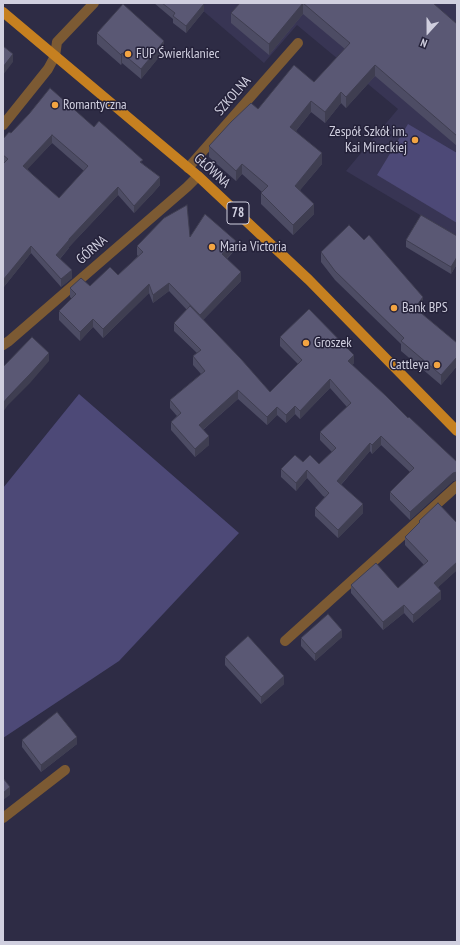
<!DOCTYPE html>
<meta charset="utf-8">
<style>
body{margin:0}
#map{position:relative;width:460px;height:945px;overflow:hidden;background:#2e2c45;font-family:"PT Sans Narrow",sans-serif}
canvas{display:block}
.frame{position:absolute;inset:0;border:4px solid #d0cfdf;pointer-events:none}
.north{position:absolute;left:408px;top:12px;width:40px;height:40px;-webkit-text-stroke:3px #25223a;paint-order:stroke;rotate:201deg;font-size:11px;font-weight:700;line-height:16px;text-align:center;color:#d0cfdf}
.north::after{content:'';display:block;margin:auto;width:14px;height:18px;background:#d0cfdf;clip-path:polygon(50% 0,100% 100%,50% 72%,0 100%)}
</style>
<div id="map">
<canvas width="460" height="945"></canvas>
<div class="frame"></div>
<div class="north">N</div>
</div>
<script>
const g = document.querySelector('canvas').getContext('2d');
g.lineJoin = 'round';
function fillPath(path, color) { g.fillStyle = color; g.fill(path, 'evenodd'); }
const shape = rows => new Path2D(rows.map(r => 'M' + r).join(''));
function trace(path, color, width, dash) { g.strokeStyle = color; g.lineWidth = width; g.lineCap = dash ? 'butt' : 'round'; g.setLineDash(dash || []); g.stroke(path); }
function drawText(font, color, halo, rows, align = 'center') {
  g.font = font + ' "PT Sans Narrow",sans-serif'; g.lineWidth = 3; g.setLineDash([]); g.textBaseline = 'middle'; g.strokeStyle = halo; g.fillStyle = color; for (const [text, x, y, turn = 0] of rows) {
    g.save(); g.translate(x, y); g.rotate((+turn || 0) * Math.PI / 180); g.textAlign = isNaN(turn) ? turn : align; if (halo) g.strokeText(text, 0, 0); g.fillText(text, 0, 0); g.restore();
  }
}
fillPath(shape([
 [194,3,457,3,457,237,346,171,398,109,297,25,264,63]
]), '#383554');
fillPath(shape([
 [408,124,457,153,457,223,377,175],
 [79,394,239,533,119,661,3,738,3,488]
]), '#4d4977');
trace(shape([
 [3,125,48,69,55,56,57,42,94,3],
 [188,168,298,43],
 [3,345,9,341,187,187,198,176],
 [285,641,457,486],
 [3,818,65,770]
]), '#7c5a33', 10);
trace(shape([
 [3,12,198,176,309,280,457,431]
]), '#c68020', 10);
fillPath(shape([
 [154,3,202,3,204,11,186,33,173,23,173,19],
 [240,3,433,3,457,24,457,146,375,76,346,108,341,103,325,123,311,112,296,131,322,164,300,190,314,214,293,235,261,204,261,193,262,192,242,174,236,181,209,157,209,146,258,109,314,82,345,49,303,14,269,55,231,23,231,13],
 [97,33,164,51,141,79,122,63,121,65,97,44],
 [94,127,143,164,160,185,153,193,134,213,118,195,69,247,69,248,60,259,72,278,61,287,31,253,3,288,3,164,4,163,3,163,3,139,11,133],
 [52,143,84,171,59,198,42,183,27,169],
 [457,236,457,264,451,274,406,247,406,240],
 [190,237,236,249,227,259,241,281,203,320,270,392,298,364,280,346,280,337,354,363,352,365,408,418,457,462,457,480,453,481,410,520,390,500,390,492,410,472,381,445,372,454,370,451,341,485,363,513,338,538,315,516,315,508,325,497,323,496,307,478,296,491,281,477,281,469,303,462,319,464,332,452,320,440,320,432,347,407,330,388,300,419,295,414,286,423,277,415,267,425,238,399,203,430,209,445,195,457,171,430,171,422,177,416,170,408,170,400,201,374,193,365,193,356,197,353,174,331,174,323,187,310,169,291,153,303,149,293,103,338,93,327,80,341,59,320,59,311,72,299,70,297,70,288,90,286,118,275,138,256,137,255,137,246],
 [321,252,423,307,420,312,457,343,457,366,441,385,401,351,401,344,335,280,321,262],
 [419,521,457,523,457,570,438,587,441,599,413,623,404,613,383,630,351,593,351,585,398,588,424,565,405,545,405,537,419,523],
 [342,637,315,661,301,646,301,638],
 [225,657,284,684,261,704,225,665],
 [22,740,77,744,41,772,22,747]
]), '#4d4c64');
fillPath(shape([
 [303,3,303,14,269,55,269,44],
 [204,4,204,11,186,33,186,26],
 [164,41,164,51,141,79,141,69],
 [122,53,122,63,121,65,121,55],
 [13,54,13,62,3,75,3,67],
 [375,65,375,76,346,108,346,97],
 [341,92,341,103,325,123,325,112],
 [311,101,311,112,290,138,290,127],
 [52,135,52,143,23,174,23,166],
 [322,153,322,164,295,196,295,186],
 [242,164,242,174,236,181,236,171],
 [160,177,160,185,153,193,134,213,134,206],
 [118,187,118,195,69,247,69,248,56,263,56,255,69,239],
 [314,204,314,214,293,235,293,225],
 [236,241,236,249,222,263,222,254],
 [31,246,31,253,3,288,3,280],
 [457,257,457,264,451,274,451,267],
 [72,270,72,278,61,287,61,279],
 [241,272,241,281,200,323,200,315],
 [169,283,169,291,153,303,153,295],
 [149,284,149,293,103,338,103,329],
 [423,297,423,307,415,318,415,308],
 [93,319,93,327,80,341,80,332],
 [49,353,49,361,30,383,8,405,3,412,3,403],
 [354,355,354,363,348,369,348,361],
 [457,357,457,366,441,385,441,375],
 [330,379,330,388,300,419,300,411],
 [238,390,238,399,199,433,199,425],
 [295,406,295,414,286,423,286,415],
 [277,407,277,415,267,425,267,417],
 [209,436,209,445,195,457,195,449],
 [381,436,381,445,372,454,372,445],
 [370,443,370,451,337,489,337,481],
 [307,470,307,478,296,491,296,483],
 [456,471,456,480,453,481,410,520,410,512,453,473],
 [363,504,363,513,338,538,338,530],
 [457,562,457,570,434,591,434,583],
 [441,591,441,599,413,623,413,615],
 [404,605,404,613,383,630,383,622],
 [342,630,342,637,315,661,315,654],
 [284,676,284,684,261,704,261,697],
 [77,737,77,744,41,772,41,765],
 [10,787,10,795,3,800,3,793]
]), '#3f3e51');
const building = shape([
 [162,3,202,3,204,4,186,26,173,16,175,13,162,3],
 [240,3,303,3,269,44,231,13,240,3],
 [303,3,433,3,457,24,457,136,375,65,346,97,341,92,325,112,311,101,290,127,322,153,295,186,314,204,293,225,261,193,268,186,242,164,236,171,209,146,231,122,251,103,258,109,294,65,314,82,350,43,303,3],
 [123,4,164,41,141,69,122,53,121,55,97,33,123,4],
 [3,46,13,54,3,67,3,46],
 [50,88,94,127,99,121,143,160,140,162,160,177,153,185,134,206,118,187,69,239,69,240,56,255,72,270,61,279,31,246,3,280,3,164,8,159,3,155,3,139,9,132,11,133,29,114,50,88],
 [52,135,88,166,59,198,42,183,23,166,52,135],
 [187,205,190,237,205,214,236,241,222,254,241,272,200,315,169,283,153,295,149,284,103,329,93,319,80,332,59,311,76,294,70,288,81,278,90,286,110,267,118,275,143,252,137,246,164,218,187,205],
 [421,215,457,236,457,257,451,267,406,240,421,215],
 [349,225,364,240,369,235,423,297,415,308,457,343,457,357,441,375,401,341,404,338,335,271,321,252,349,225],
 [190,306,241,359,270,392,302,360,280,337,309,309,354,355,348,361,385,395,408,418,409,417,457,462,457,472,453,473,410,512,390,492,414,468,381,436,372,445,370,443,337,481,363,504,338,530,315,508,329,493,323,487,307,470,296,483,281,469,295,455,303,462,310,455,319,464,336,448,320,432,351,403,330,379,300,411,295,406,286,415,277,407,267,417,238,390,199,425,209,436,195,449,171,422,181,413,170,400,205,371,193,356,201,350,174,323,190,306],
 [32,337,49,353,30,374,8,397,3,403,3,367,32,337],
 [438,503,457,523,457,562,434,583,441,591,413,615,404,605,383,622,351,585,376,563,398,588,428,561,405,537,420,522,419,521,438,503],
 [328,614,342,630,315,654,301,638,328,614],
 [248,636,284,676,261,697,225,657,248,636],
 [57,712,77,737,41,765,22,740,57,712],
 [3,778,10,787,3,793,3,778]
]);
fillPath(building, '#5a5874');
trace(building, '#3f3e51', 1);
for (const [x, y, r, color] of [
 [128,54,4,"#f3a442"],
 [55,105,4,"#f3a442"],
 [415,140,4,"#f3a442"],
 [212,247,4,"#f3a442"],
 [394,308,4,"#f3a442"],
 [306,343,4,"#f3a442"],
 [437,365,4,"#f3a442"]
]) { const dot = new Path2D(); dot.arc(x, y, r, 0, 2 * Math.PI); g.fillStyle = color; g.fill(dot); trace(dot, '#25223a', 1.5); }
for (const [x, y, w] of [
 [238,213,22]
]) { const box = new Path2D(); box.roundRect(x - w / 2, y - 11, w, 22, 3); g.fillStyle = '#25223a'; g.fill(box); trace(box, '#d0cfdf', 1); }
drawText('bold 13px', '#d0cfdf', null, [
 ["78",238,213]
]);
drawText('14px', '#d0cfdf', '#25223a', [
 ["FUP Świerklaniec",136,54],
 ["Romantyczna",63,105],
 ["Zespół Szkół im.",407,132,"right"],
 ["Kai Mireckiej",407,148,"right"],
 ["Maria Victoria",220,247],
 ["Bank BPS",402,308],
 ["Groszek",314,343],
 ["Cattleya",429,365,"right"]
], 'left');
drawText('14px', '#d0cfdf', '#25223a', [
 ["SZKOLNA",233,96,-49],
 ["GŁÓWNA",212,171,42],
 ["GÓRNA",92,250,-41]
]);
</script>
